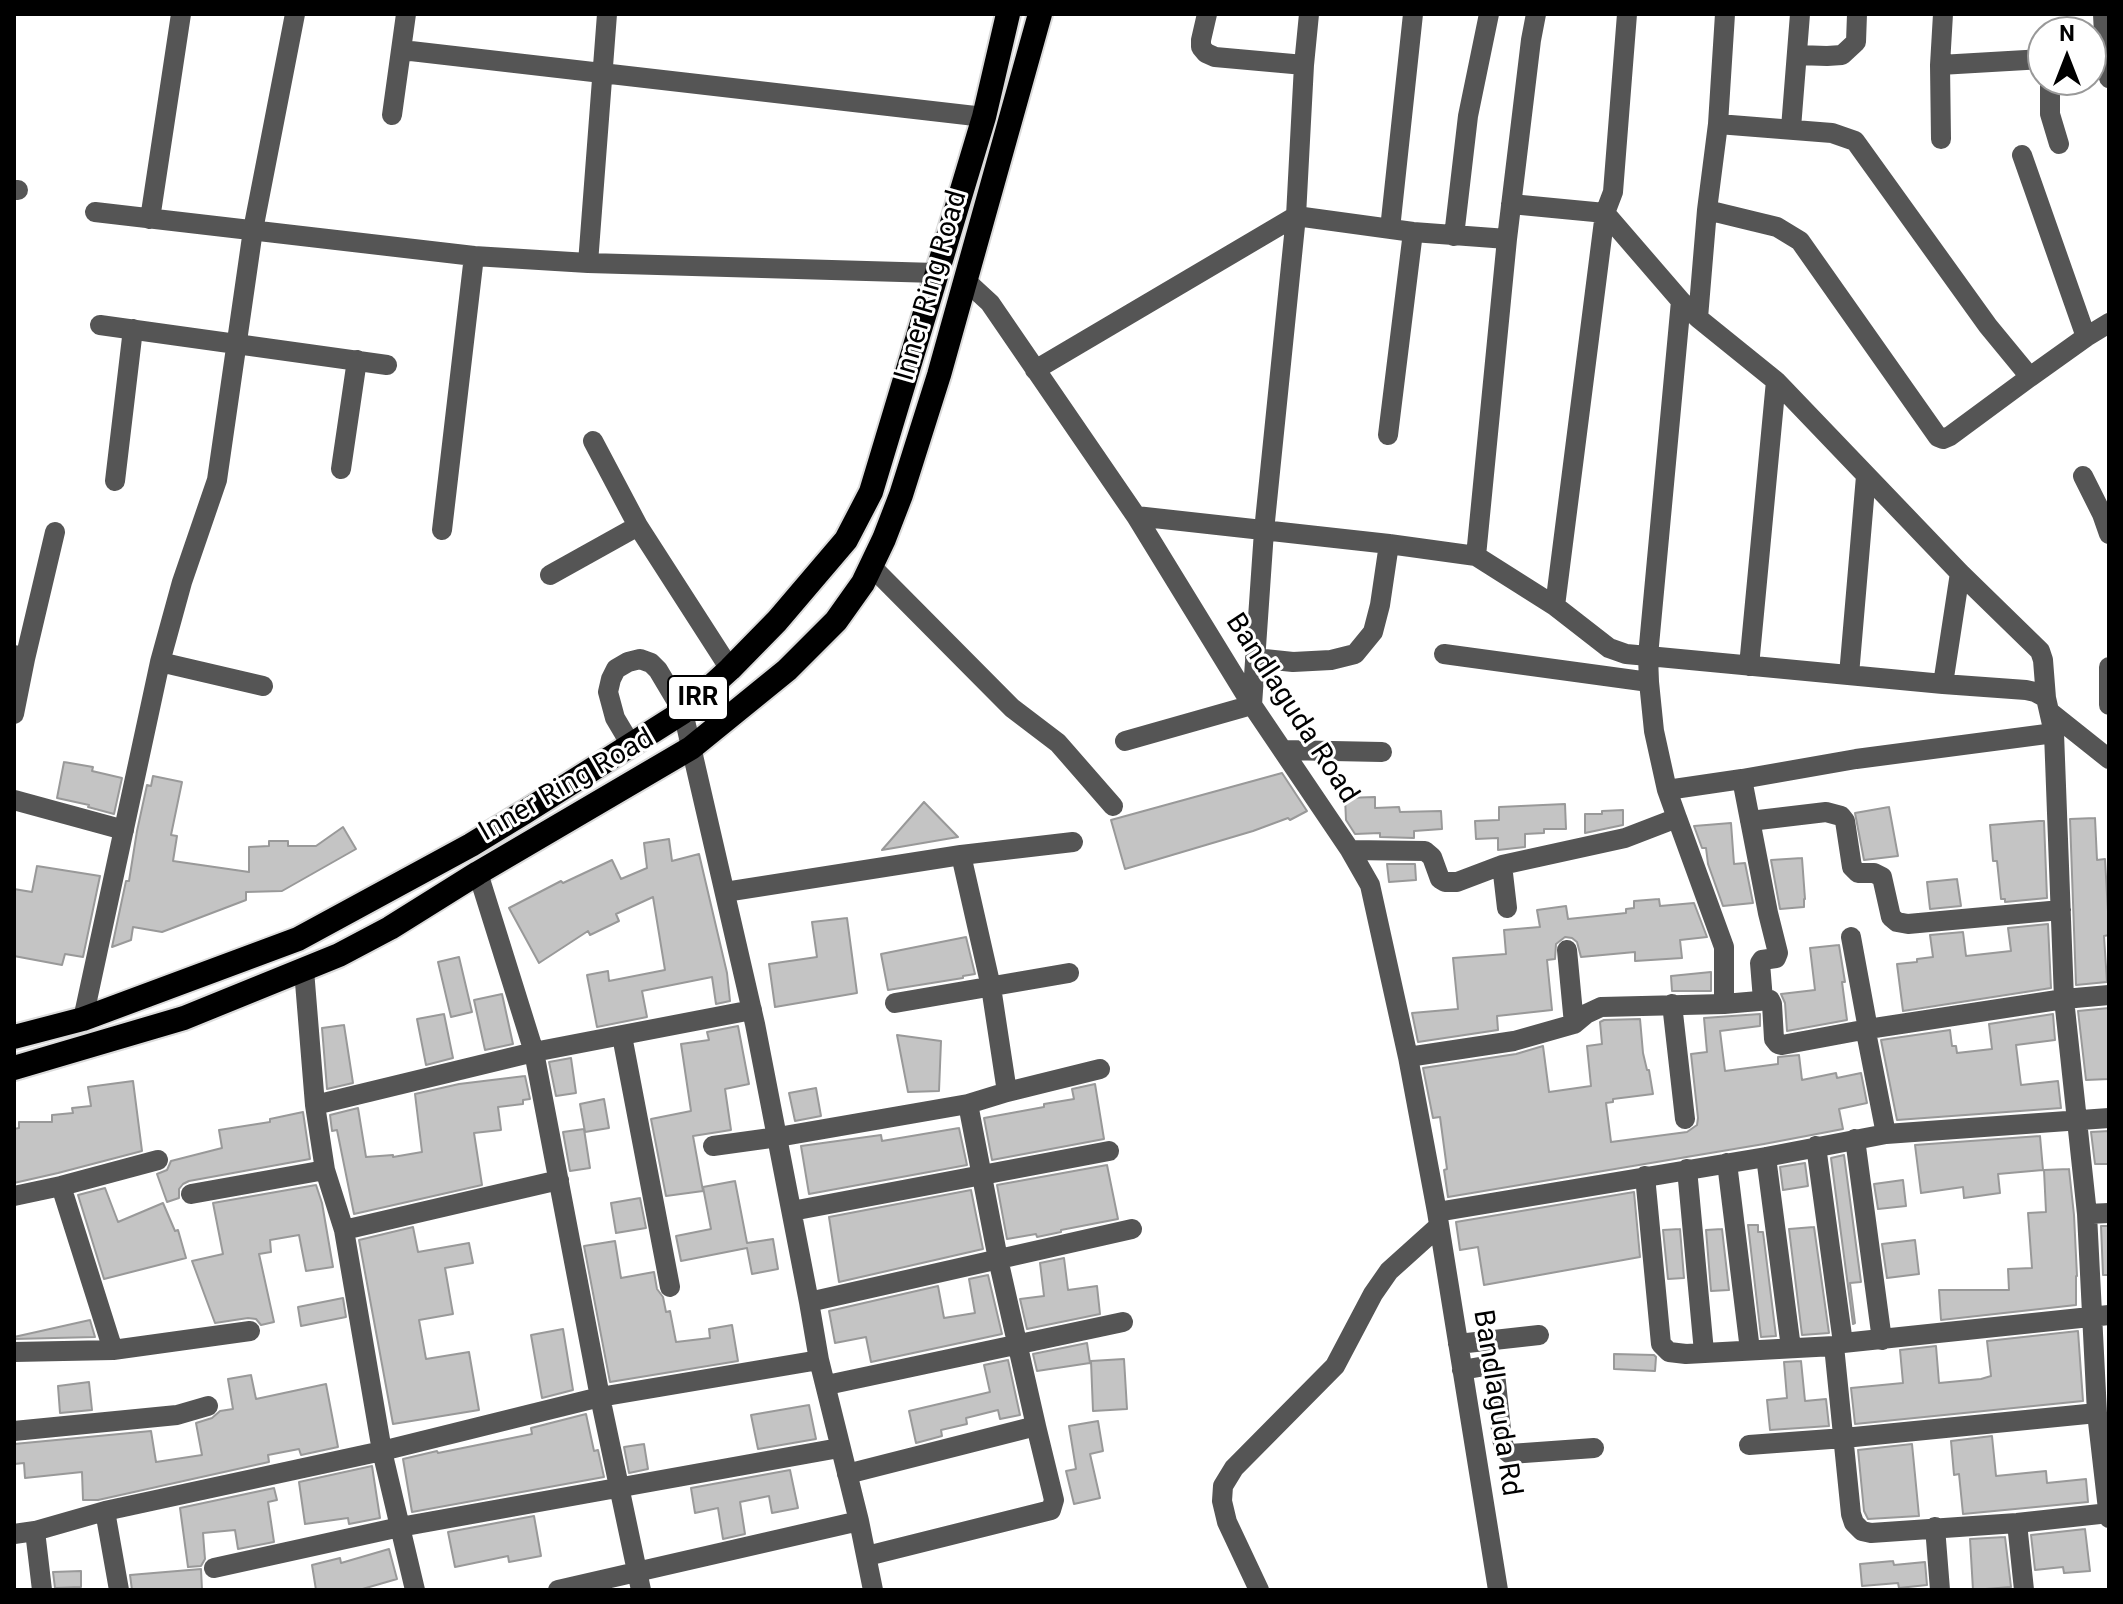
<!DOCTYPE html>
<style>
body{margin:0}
#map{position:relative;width:2123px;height:1604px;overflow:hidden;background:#fff;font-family:Roboto,sans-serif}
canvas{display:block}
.frame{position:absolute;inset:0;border:16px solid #000;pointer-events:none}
.north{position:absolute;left:2027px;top:16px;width:80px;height:80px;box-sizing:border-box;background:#fff;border:2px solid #999;border-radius:50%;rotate:0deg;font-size:22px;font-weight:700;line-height:32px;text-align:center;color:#000}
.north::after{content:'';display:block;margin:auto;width:28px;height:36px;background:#000;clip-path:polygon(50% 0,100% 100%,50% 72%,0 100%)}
</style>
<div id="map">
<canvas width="2123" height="1604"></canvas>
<div class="frame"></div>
<div class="north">N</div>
</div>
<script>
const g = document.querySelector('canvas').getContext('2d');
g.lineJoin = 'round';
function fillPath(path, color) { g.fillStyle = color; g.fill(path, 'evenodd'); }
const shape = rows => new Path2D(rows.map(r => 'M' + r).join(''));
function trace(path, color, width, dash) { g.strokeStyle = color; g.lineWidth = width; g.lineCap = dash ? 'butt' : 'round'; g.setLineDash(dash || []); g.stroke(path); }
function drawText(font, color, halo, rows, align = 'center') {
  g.font = font + ' Roboto,sans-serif'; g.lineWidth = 6; g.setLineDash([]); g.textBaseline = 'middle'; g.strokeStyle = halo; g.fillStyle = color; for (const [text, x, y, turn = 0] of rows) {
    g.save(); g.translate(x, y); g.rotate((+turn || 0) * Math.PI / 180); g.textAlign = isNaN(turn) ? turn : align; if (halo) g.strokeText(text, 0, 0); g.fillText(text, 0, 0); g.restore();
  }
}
const building = shape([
 [64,762,93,767,92,771,122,778,114,814,88,807,89,805,57,798,64,762],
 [1282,773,1307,811,1290,820,1288,818,1253,831,1125,869,1111,820,1282,773],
 [153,776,182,782,171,835,177,836,173,861,249,872,249,847,269,846,269,841,288,841,288,846,316,846,343,827,356,849,282,891,246,892,246,900,162,932,133,927,131,940,112,947,126,881,129,881,137,831,147,785,151,786,153,776],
 [1375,797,1375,808,1399,807,1400,812,1441,811,1442,829,1414,831,1414,838,1380,837,1380,833,1355,834,1346,820,1345,798,1375,797],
 [924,802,958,837,882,850,924,802],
 [1565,804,1566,829,1544,829,1544,833,1525,834,1525,847,1498,850,1498,838,1476,839,1475,821,1499,820,1499,807,1565,804],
 [1889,807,1898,856,1864,860,1855,813,1889,807],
 [1623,810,1623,825,1585,833,1585,814,1602,814,1602,811,1623,810],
 [2095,818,2097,860,2105,859,2109,929,2109,935,2104,936,2107,982,2076,985,2070,819,2095,818],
 [2039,821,2044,821,2047,898,2005,902,2005,899,2001,899,1997,861,1993,861,1990,825,2039,821],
 [1731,823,1734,864,1745,863,1753,903,1723,906,1708,864,1706,848,1702,848,1694,826,1731,823],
 [669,839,672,861,699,854,727,973,730,1001,716,1004,712,977,642,991,647,1017,597,1027,587,975,608,971,609,981,665,970,653,897,616,914,619,921,590,935,588,931,539,963,509,908,561,881,563,883,612,860,621,879,647,868,644,843,669,839],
 [1802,858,1805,899,1804,899,1804,907,1780,909,1771,860,1802,858],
 [1387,864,1415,864,1416,880,1389,882,1387,864],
 [37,866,100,876,83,957,65,954,62,965,14,956,14,889,32,892,37,866],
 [1957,879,1961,906,1930,909,1927,882,1957,879],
 [1659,899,1660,906,1694,903,1707,937,1680,940,1682,958,1635,961,1635,952,1581,957,1577,942,1572,938,1565,937,1556,944,1555,959,1547,960,1552,1010,1497,1016,1498,1030,1418,1042,1412,1013,1458,1009,1453,958,1506,954,1504,930,1540,927,1537,910,1566,906,1568,919,1626,913,1626,909,1634,908,1634,901,1659,899],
 [847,918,857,993,775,1007,769,964,817,957,812,922,847,918],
 [2048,924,2051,988,1903,1011,1897,964,1917,962,1917,959,1933,957,1930,935,1963,932,1966,956,2011,951,2008,928,2048,924],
 [966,937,975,974,963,976,963,978,888,990,881,954,966,937],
 [1839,945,1845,982,1842,982,1847,1020,1787,1031,1785,1003,1781,994,1815,990,1810,948,1839,945],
 [459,957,472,1012,451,1017,438,962,459,957],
 [1711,972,1711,991,1672,991,1671,976,1711,972],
 [502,994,513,1044,485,1050,474,1000,502,994],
 [2109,1008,2109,1079,2086,1080,2078,1011,2109,1008],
 [444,1014,453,1058,426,1065,417,1019,444,1014],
 [1760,1014,1760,1026,1720,1031,1725,1071,1778,1064,1778,1057,1799,1055,1802,1080,1836,1073,1837,1078,1861,1073,1867,1103,1839,1109,1843,1129,1764,1144,1448,1197,1444,1170,1447,1169,1440,1117,1433,1118,1423,1068,1516,1054,1543,1046,1549,1092,1591,1086,1587,1046,1602,1044,1600,1022,1604,1020,1640,1019,1643,1053,1647,1070,1649,1070,1653,1094,1613,1099,1613,1102,1606,1103,1611,1142,1687,1132,1697,1125,1698,1118,1691,1054,1707,1052,1704,1018,1760,1014],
 [2053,1014,2055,1040,2016,1045,2021,1085,2058,1081,2061,1108,1897,1120,1881,1040,1950,1030,1952,1046,1956,1046,1957,1053,1992,1049,1989,1024,2053,1014],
 [344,1025,353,1083,327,1089,322,1028,344,1025],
 [738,1026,749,1084,725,1089,731,1130,693,1136,703,1191,666,1196,651,1119,691,1111,681,1044,709,1040,707,1032,738,1026],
 [897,1035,941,1041,939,1091,908,1092,897,1035],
 [571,1058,576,1093,556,1096,549,1062,571,1058],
 [525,1076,530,1099,523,1100,523,1104,498,1107,501,1130,474,1133,482,1185,354,1214,337,1130,332,1131,330,1115,358,1108,366,1157,393,1155,393,1157,422,1152,415,1094,459,1084,525,1076],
 [133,1081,142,1151,58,1173,14,1183,14,1129,19,1128,19,1122,52,1122,52,1115,73,1113,72,1108,91,1106,88,1087,133,1081],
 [1095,1084,1104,1139,992,1160,984,1118,1044,1107,1044,1104,1074,1099,1072,1089,1095,1084],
 [816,1088,821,1116,795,1121,789,1093,816,1088],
 [604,1099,609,1128,585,1132,580,1104,604,1099],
 [303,1112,310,1159,189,1181,183,1184,179,1189,179,1198,167,1202,157,1174,167,1170,171,1161,222,1148,219,1130,270,1122,270,1119,303,1112],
 [959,1128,967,1165,809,1194,801,1146,881,1135,882,1141,959,1128],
 [584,1129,590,1168,570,1171,563,1132,584,1129],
 [2109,1131,2109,1164,2095,1164,2091,1132,2109,1131],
 [2040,1136,2043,1170,1998,1174,2000,1193,1964,1198,1963,1187,1921,1193,1915,1145,2040,1136],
 [1844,1155,1861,1282,1850,1283,1855,1323,1853,1324,1831,1158,1844,1155],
 [1805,1163,1808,1186,1783,1190,1780,1167,1805,1163],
 [1107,1165,1118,1219,1061,1230,1061,1232,1037,1237,1036,1234,1007,1239,997,1185,1107,1165],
 [2069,1169,2074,1215,2077,1276,2076,1276,2076,1305,1941,1320,1939,1290,2009,1290,2008,1269,2032,1268,2028,1213,2046,1212,2044,1170,2069,1169],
 [1903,1180,1906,1206,1878,1209,1874,1184,1903,1180],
 [735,1181,747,1243,773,1239,778,1269,752,1274,747,1248,681,1261,676,1236,711,1229,703,1187,735,1181],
 [316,1185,322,1203,333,1267,306,1271,299,1235,270,1240,271,1252,259,1254,274,1322,261,1325,256,1319,248,1318,215,1323,192,1261,223,1254,213,1203,316,1185],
 [105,1188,118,1222,163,1203,175,1231,178,1230,186,1258,104,1279,78,1195,105,1188],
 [971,1190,983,1249,839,1282,829,1217,971,1190],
 [1634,1192,1640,1257,1484,1285,1478,1247,1460,1250,1456,1222,1634,1192],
 [640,1198,646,1228,616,1233,611,1203,640,1198],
 [1748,1225,1758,1225,1758,1232,1763,1232,1776,1336,1761,1337,1748,1225],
 [2101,1226,2109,1226,2109,1275,2103,1275,2101,1226],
 [413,1227,418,1252,469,1243,473,1263,445,1268,453,1314,419,1320,426,1359,469,1352,479,1410,393,1424,359,1240,413,1227],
 [1814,1227,1829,1333,1802,1335,1789,1229,1814,1227],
 [1680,1229,1684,1278,1668,1279,1663,1230,1680,1229],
 [1722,1229,1729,1290,1711,1291,1706,1230,1722,1229],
 [1915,1240,1919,1274,1887,1278,1882,1244,1915,1240],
 [615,1241,621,1278,654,1272,657,1289,663,1297,666,1312,670,1311,676,1342,710,1338,709,1329,732,1325,738,1361,610,1382,584,1246,615,1241],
 [1064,1258,1068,1290,1097,1286,1100,1314,1027,1329,1020,1299,1044,1296,1040,1263,1064,1258],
 [988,1275,1002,1334,871,1362,866,1337,835,1343,829,1311,938,1286,944,1318,975,1313,969,1279,988,1275],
 [343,1298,346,1317,301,1326,298,1307,343,1298],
 [90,1320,95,1337,14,1339,14,1337,90,1320],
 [563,1329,573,1390,542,1398,531,1335,563,1329],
 [2078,1331,2083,1401,1855,1424,1851,1388,1903,1383,1900,1350,1936,1346,1939,1383,1981,1379,1991,1376,1987,1341,2078,1331],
 [1087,1343,1090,1363,1037,1371,1033,1354,1087,1343],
 [1614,1354,1654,1355,1656,1357,1655,1371,1614,1369,1614,1354],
 [1124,1359,1127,1409,1093,1411,1091,1361,1124,1359],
 [1008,1360,1020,1415,1000,1419,998,1410,966,1418,967,1424,941,1430,942,1436,916,1443,909,1411,990,1392,984,1365,1008,1360],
 [1801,1361,1805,1401,1826,1399,1829,1426,1770,1430,1767,1400,1787,1398,1784,1362,1801,1361],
 [251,1375,256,1399,326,1384,338,1447,301,1455,299,1449,268,1455,269,1462,98,1500,83,1500,82,1472,25,1478,24,1463,14,1464,14,1444,151,1431,156,1462,202,1455,196,1423,212,1418,220,1411,233,1409,228,1379,251,1375],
 [89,1382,92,1410,60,1413,58,1386,89,1382],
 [809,1405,816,1439,758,1449,751,1415,809,1405],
 [586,1414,594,1451,598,1450,604,1477,412,1512,403,1459,437,1451,438,1453,532,1434,531,1428,586,1414],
 [1098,1421,1103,1451,1090,1454,1100,1498,1074,1504,1066,1471,1076,1469,1069,1426,1098,1421],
 [1992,1436,1996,1476,2046,1471,2047,1483,2086,1479,2088,1502,1963,1514,1959,1474,1954,1475,1951,1441,1992,1436],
 [644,1444,648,1469,629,1473,624,1447,644,1444],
 [1912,1444,1919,1516,1868,1519,1864,1511,1858,1450,1912,1444],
 [372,1466,380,1518,349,1524,348,1518,305,1524,299,1482,372,1466],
 [790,1470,798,1508,772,1513,769,1496,740,1502,745,1534,723,1539,718,1508,695,1513,691,1488,790,1470],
 [274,1488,277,1500,268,1502,274,1542,238,1549,235,1530,203,1533,205,1559,201,1566,188,1567,180,1508,274,1488],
 [534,1516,541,1556,509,1562,508,1556,455,1567,448,1532,534,1516],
 [2085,1529,2090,1571,2064,1573,2063,1567,2035,1570,2031,1535,2085,1529],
 [2005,1537,2011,1587,1973,1590,1970,1539,2005,1537],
 [389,1549,397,1579,359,1590,316,1590,312,1565,340,1558,341,1563,389,1549],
 [1893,1561,1894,1565,1925,1562,1927,1585,1899,1588,1898,1583,1862,1586,1860,1564,1893,1561],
 [201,1569,202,1590,132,1590,130,1575,201,1569],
 [81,1571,81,1587,55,1588,53,1572,81,1571]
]);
fillPath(building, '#c4c4c4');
trace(building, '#999', 2);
const highway = shape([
 [14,1037,83,1019,298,939,471,845,525,812,683,712,730,669,777,621,846,540,871,492,984,117,1008,14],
 [14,1068,184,1018,339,955,390,928,478,873,691,748,787,670,836,621,863,583,884,539,901,495,939,375,1040,14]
]);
trace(highway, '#dbdbdb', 28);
trace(shape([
 [1207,14,1201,40,1201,47,1206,53,1215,57,1304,65],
 [2103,14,2105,55,2109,78],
 [402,50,984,117],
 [1797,55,1827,56,1842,55,1856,42,1857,14],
 [1940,65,2043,59],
 [2050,80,2050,114,2059,144],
 [392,115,406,14],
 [1791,128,1800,14],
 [1941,139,1940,65,1943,14],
 [2022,155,2086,337,2030,377],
 [14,190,18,190],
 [1511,204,1605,213,1681,301,1698,318,1776,381,1960,573,2040,651,2043,660,2046,698,2054,733,2064,999,2087,1214,2097,1413,2109,1518],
 [1707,210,1777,227,1800,241,1938,437,1943,439,1950,436,2030,377,1988,326,1855,141,1832,133,1718,124],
 [95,212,474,256,588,263,936,273],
 [150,219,181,14],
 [1390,229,1413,14],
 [1454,236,1468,116,1489,14],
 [588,263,607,14],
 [965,280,990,303,1136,516,1252,705,1350,850,1370,885,1408,1057,1437,1212,1498,1590],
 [1681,301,1648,656,1943,684,2026,690,2035,692,2046,698],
 [1698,318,1707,210,1718,124,1725,14],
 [100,325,387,365],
 [2086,337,2109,323],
 [1035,370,1296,216,1413,232,1507,239],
 [1388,435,1413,232],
 [593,441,638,526,730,669],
 [341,469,357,360],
 [2083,476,2102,514,2109,534],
 [115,481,133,329],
 [1136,516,1389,544,1476,556,1555,606,1609,648,1626,654,1648,656,1649,682,1654,731,1667,790],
 [442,530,474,256],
 [1476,556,1507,239,1531,40,1536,14],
 [871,566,1012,708,1058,743,1113,806],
 [550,575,638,526],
 [1555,606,1605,213,1613,192,1627,14],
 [1444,654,1649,682],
 [14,655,25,659,55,532],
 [1255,658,1293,662,1331,660,1355,654,1373,632,1380,605,1389,544],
 [160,662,263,686],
 [1749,666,1776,381],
 [2109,667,2109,705],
 [1849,675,1866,476],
 [1943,684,1960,573],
 [2050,712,2109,759],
 [14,714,25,659],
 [1125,741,1252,705,1264,531,1296,216,1304,65,1309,14],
 [631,745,615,718,608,692,611,679,616,669,628,662,640,659,651,663,658,670,683,712,755,1024,809,1302,819,1360,859,1521,873,1590],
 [1283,750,1382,752],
 [1742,779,1856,759,2054,733],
 [14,800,124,830],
 [1677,818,1724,947,1724,1004],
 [1750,821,1826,812,1841,816,1845,821,1852,867,1858,873,1874,873,1882,877,1891,917,1897,922,1908,924,2061,910],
 [1350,850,1425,851,1432,857,1440,879,1445,882,1457,882,1502,865,1625,838,1677,818,1667,790,1742,779,1768,913,1778,953,1776,958,1762,960,1760,963,1763,1000],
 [961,855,991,987,1007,1092],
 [1502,865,1507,908],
 [478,873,534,1052,600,1397,641,1590],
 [725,892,961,855,1073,842],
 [1851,937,1868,1029,1866,1032,1886,1134],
 [1567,950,1574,1024,1586,1014,1601,1007,1724,1004,1770,1000,1772,1004,1774,1039,1778,1044,1782,1045,1868,1029,2064,999,2109,995],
 [304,970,315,1105,325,1170,344,1230,382,1451,415,1590],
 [895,1003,1069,973],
 [1672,1004,1685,1119],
 [83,1019,160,662,182,582,217,480,253,230,295,14],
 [622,1036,670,1287],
 [1408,1057,1514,1041,1574,1024],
 [968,1104,998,1259,1036,1426],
 [315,1105,534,1052,752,1010],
 [1855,1139,1882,1340],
 [713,1146,778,1137,968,1104,1007,1092,1100,1069],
 [1816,1146,1843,1343],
 [1766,1157,1791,1348],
 [1727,1163,1750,1350],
 [1687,1169,1704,1352],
 [1645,1176,1661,1344,1669,1352,1686,1354,1834,1346,1843,1343,2109,1315],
 [61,1186,113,1350],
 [191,1194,325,1170],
 [14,1196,61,1186,158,1160],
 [792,1211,1109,1151],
 [1437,1212,1766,1157,1886,1134,2109,1118],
 [2087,1214,2109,1213],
 [344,1230,559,1180],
 [809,1302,1132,1229],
 [1458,1344,1539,1335],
 [1834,1346,1851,1514,1854,1523,1862,1531,1871,1533,2017,1523,2109,1513],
 [14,1352,113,1350,250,1331],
 [1462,1370,1485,1366,1495,1373,1502,1439,1505,1450,1510,1454,1594,1448],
 [827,1385,1123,1322],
 [14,1431,177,1415,208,1406],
 [1749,1445,1844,1438,2097,1413],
 [847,1474,1036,1426,1054,1500,1051,1510,867,1556],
 [105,1511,119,1590],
 [2017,1523,2024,1590],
 [1935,1527,1940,1590],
 [35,1531,42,1590],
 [14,1534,35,1531,105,1511,382,1451,600,1397,819,1360],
 [214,1568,400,1527,839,1448],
 [558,1590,859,1521],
 [1259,1590,1227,1522,1222,1501,1223,1486,1234,1468,1335,1366,1373,1294,1389,1271,1439,1226]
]), '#555', 20);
trace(highway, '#000', 24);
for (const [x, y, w] of [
 [698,698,60]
]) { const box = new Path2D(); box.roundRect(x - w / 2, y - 22, w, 44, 6); g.fillStyle = '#fff'; g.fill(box); trace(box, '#000', 2); }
drawText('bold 26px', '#000', null, [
 ["IRR",698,698]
]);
drawText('28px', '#000', '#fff', [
 ["Inner Ring Road",932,286,-74],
 ["Bandlaguda Road",1291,709,57],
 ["Inner Ring Road",567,786,-30],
 ["Bandlaguda Rd",1496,1403,81]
]);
</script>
